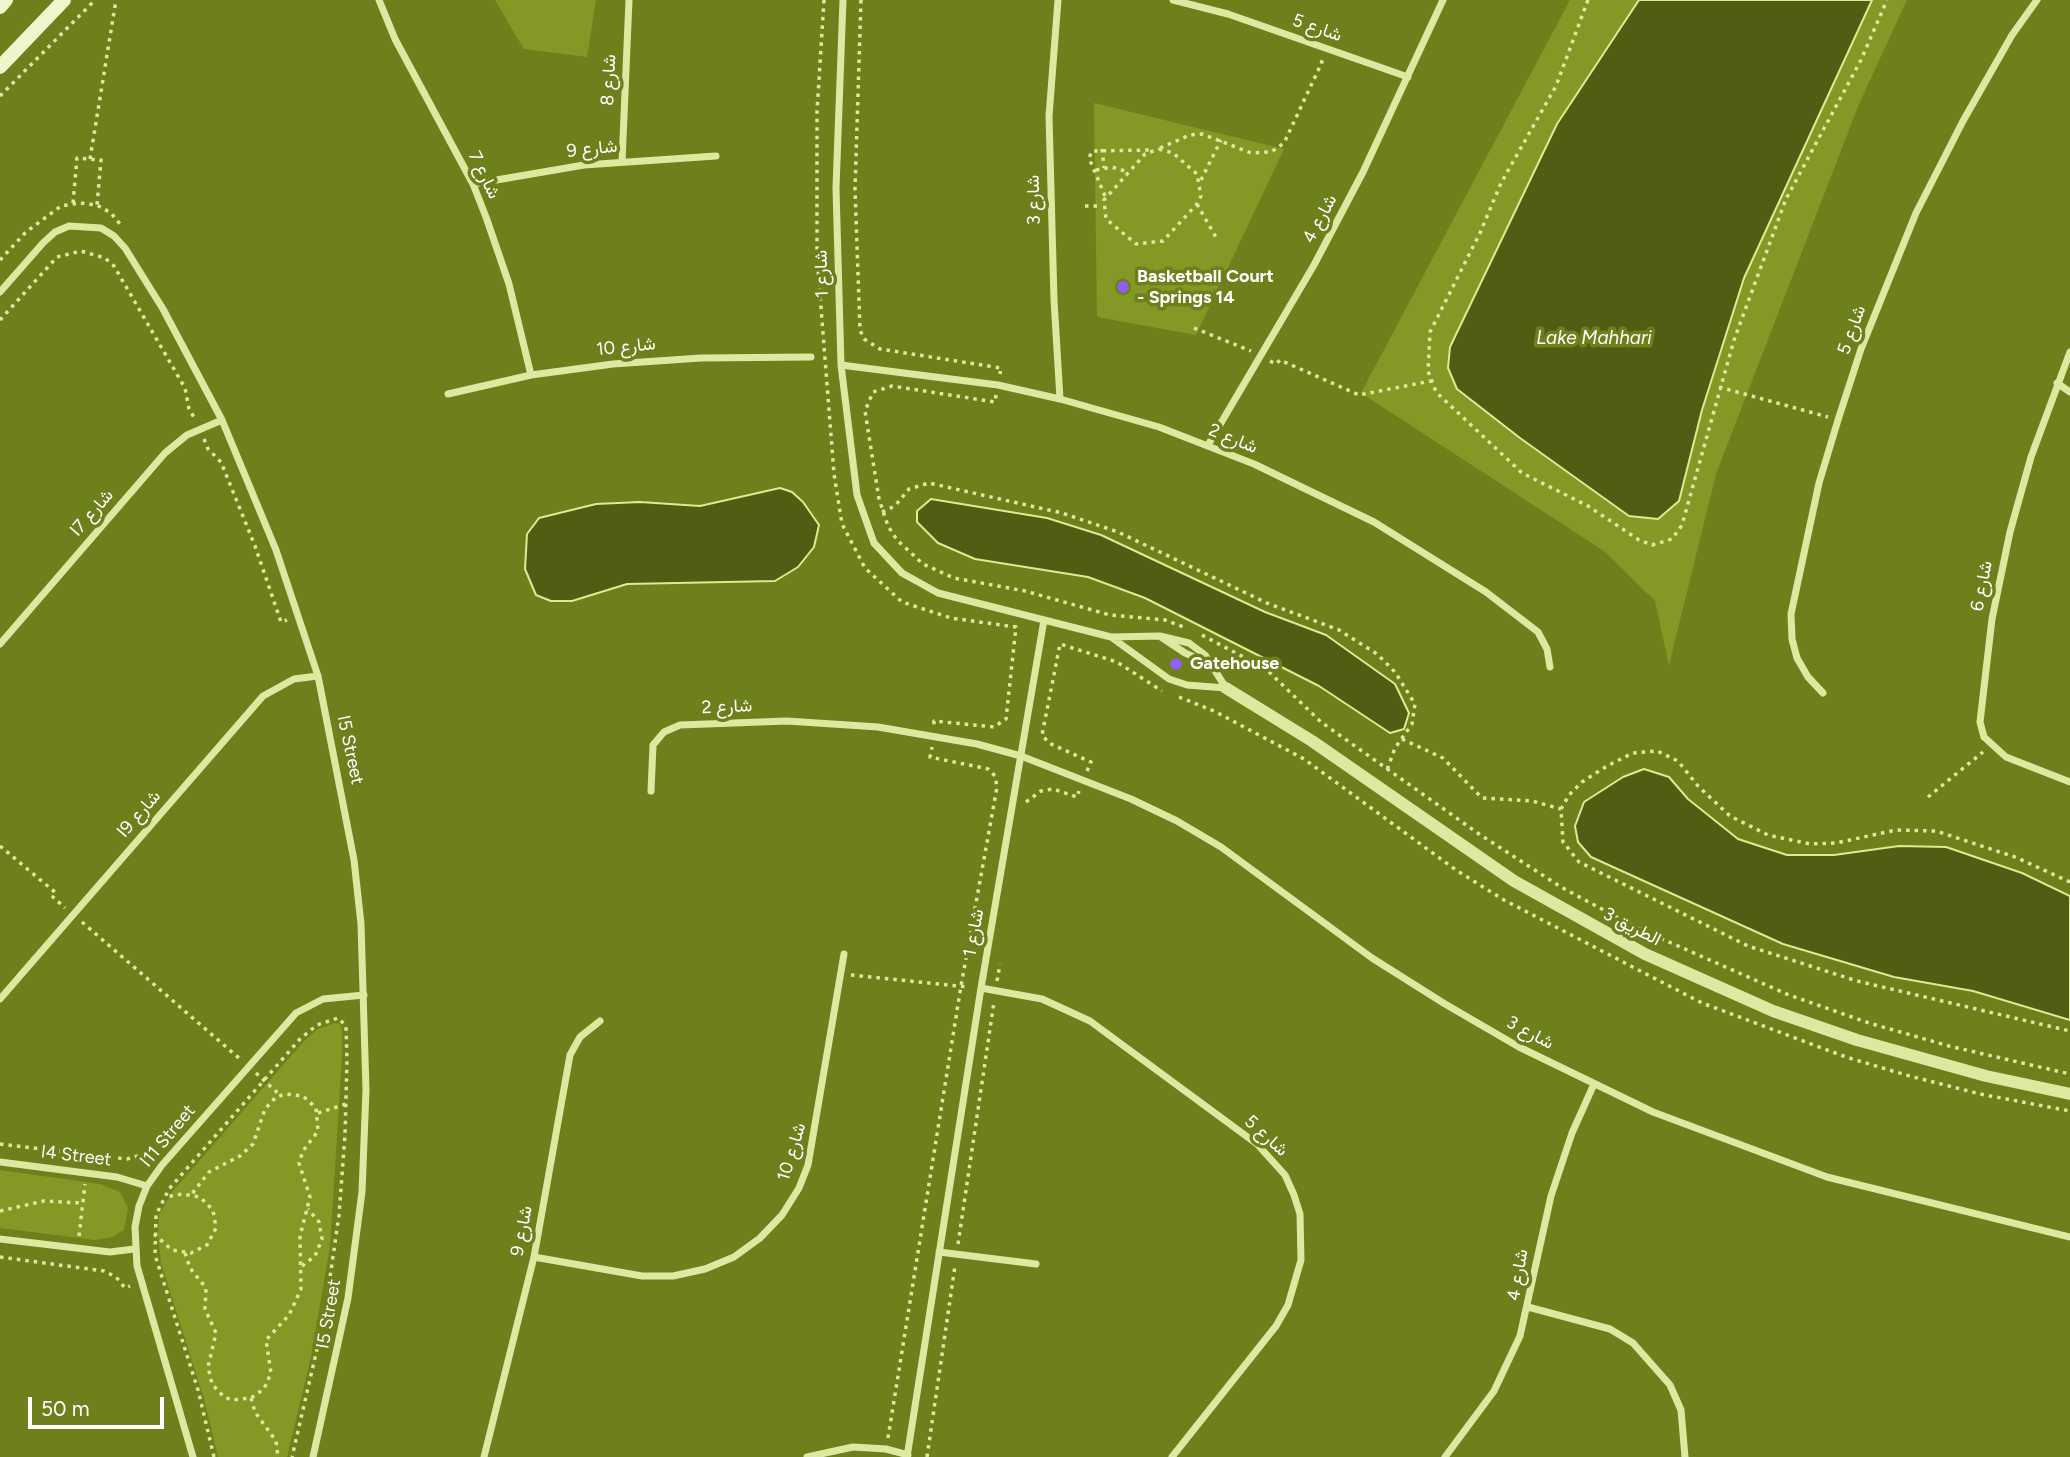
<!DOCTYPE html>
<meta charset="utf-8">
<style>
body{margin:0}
#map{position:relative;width:2070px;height:1457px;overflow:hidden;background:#6d801c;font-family:Figtree,sans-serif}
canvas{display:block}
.scale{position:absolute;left:28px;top:1397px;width:136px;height:32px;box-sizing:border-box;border:4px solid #fff;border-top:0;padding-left:9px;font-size:21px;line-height:24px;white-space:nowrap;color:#fff;-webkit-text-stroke:5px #6d801c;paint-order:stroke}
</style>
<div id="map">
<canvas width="2070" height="1457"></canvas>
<div class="scale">50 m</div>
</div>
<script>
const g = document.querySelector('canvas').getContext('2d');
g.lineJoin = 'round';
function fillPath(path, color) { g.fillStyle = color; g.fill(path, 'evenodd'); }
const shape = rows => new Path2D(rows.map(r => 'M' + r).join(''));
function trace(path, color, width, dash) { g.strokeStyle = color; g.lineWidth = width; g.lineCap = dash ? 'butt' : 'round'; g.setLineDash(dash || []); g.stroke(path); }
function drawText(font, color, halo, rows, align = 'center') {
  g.font = font + ' Figtree,Vazirmatn,sans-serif'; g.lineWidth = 7; g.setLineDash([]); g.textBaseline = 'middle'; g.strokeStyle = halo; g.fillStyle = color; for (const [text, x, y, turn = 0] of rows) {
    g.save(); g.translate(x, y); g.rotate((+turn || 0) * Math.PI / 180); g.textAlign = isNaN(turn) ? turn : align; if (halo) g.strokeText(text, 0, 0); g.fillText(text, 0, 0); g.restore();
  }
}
fillPath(shape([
 [495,0,596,0,587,57,524,49],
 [1570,0,1639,0,1557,124,1521,203,1688,469,1702,410,1744,278,1823,102,1872,0,1907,0,1859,104,1716,474,1669,665,1655,601,1604,551,1361,393],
 [1094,103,1284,149,1196,335,1097,317],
 [335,1023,340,1024,342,1032,342,1056,330,1247,311,1357,287,1457,218,1457,204,1399,161,1263,158,1235,159,1215,172,1192,304,1041,318,1029],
 [0,1170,100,1184,120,1192,128,1208,124,1230,112,1237,95,1240,0,1228]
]), '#849925');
const water = shape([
 [1639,0,1872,0,1744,278,1702,410,1679,501,1658,519,1629,516,1520,438,1457,389,1448,368,1450,347,1557,124,1639,0],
 [780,488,792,492,803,502,819,525,814,547,798,567,775,581,627,584,572,601,551,601,536,595,525,569,527,534,539,518,596,504,640,502,700,506,780,488],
 [931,499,1047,518,1101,535,1265,612,1326,635,1395,684,1409,713,1404,729,1390,733,1319,686,1145,598,1088,577,975,559,938,543,917,522,917,511,931,499],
 [1644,769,1669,777,1688,799,1738,839,1787,855,1834,855,1899,846,1946,847,2022,873,2070,896,2070,1020,1973,991,1894,977,1783,944,1591,857,1578,842,1575,826,1584,802,1623,777,1644,769]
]);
fillPath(water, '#4f5e13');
trace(water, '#ddeb93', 2);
trace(shape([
 [824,0,817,112,817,256,834,474,842,524,865,568,902,602,951,618,1016,627,1006,719,994,727,934,721,934,725],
 [861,0,855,189,860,330,864,339,880,349,1001,368,1000,374],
 [1588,0,1556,86,1501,183,1480,233,1430,332,1428,371,1436,392,1522,473,1588,506,1639,540,1652,545,1672,539,1682,525,1734,340,1786,199,1861,60,1887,0],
 [0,96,95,0],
 [1160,148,1190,135,1202,134,1251,153,1270,152,1278,148,1285,141,1322,62,1318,61],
 [1102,149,1104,168],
 [1159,149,1173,153,1197,174,1201,196,1197,204,1163,241,1136,244,1106,219,1104,200,1145,154,1159,149],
 [90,159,116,0],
 [1096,170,1112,167,1128,172],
 [1201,180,1221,140],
 [1105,196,1089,158,1092,151,1149,150],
 [73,203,77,158,101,160,97,205],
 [1197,204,1217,239],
 [1085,206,1102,206],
 [0,260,26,232,61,206,79,203,97,205,111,213,120,224],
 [0,320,57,257,81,251,105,258,114,266,185,388,189,409,195,419],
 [1194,328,1251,351],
 [1270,361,1276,364,1280,360,1359,395,1431,381],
 [1719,387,1828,417],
 [996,395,995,402,892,386,873,392,865,411,879,499,888,526,897,540,923,564,954,578,1025,591,1110,615,1165,620,1186,628],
 [204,439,208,449,221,462,255,546,281,622,287,620],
 [882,512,895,506,909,489,929,483,1062,513,1118,532,1267,603,1339,630,1377,654,1395,672,1415,704,1412,724,1395,748,1387,770],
 [1202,635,1266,669,1321,722,1479,834,1561,887,1635,927,1789,995,1869,1023,1949,1046,2070,1074],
 [1179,697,1214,711,1304,759,1456,870,1504,900,1702,1003,1846,1057,1906,1075,1980,1094,2070,1111],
 [1402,739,1443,758,1482,798,1532,801,1561,809],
 [1087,771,1091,762,1049,743,1042,735,1060,644,1117,662,1162,691],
 [1928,797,1983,752],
 [1026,802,1041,791,1053,789,1077,797,1079,791],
 [0,846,56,893,53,897,65,908],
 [2070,882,2015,857,1936,831,1896,830,1836,843,1810,844,1768,835,1730,816,1698,786,1678,761,1657,751,1633,753,1607,766,1582,782,1569,795,1561,809,1563,842,1579,862,1748,946,1857,981,2070,1031],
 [82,922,240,1059],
 [851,975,968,987],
 [997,981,1000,964],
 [256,1073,280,1095],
 [318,1113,346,1104],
 [0,1144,127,1159,148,1153,155,1159],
 [0,1211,44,1201,82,1203],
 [154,1234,172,1250,191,1253,207,1245,216,1228,213,1210,200,1197,182,1194,166,1197],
 [79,1236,85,1184],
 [958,1244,994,1002],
 [185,1253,190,1268,206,1288,205,1309,216,1333,208,1367,212,1384,224,1397,232,1400,251,1398,264,1389,271,1373,266,1340,289,1315,301,1289,300,1236,310,1197,299,1163,303,1151,318,1131,316,1108,303,1096,286,1094,276,1097,265,1109,253,1144,240,1156,209,1172,191,1195],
 [0,1257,104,1271,116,1277,125,1288,130,1286],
 [302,1266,315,1256,322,1239,319,1222,308,1209],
 [251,1398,255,1412,276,1441,278,1457],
 [888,1438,961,986,997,787,995,776,988,769,930,757,932,747],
 [214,1457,198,1390,155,1255,156,1215,169,1189,300,1039,317,1025,338,1018,346,1026,347,1060,345,1135,339,1215,324,1319,292,1457],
 [927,1457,955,1266]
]), '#dce9a0', 3.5, [3.5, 5]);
trace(shape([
 [379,0,395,39,473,184,486,217,509,284,531,375],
 [843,0,836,188,841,365,857,495,874,543,902,573,938,593,1111,637,1160,636,1189,643,1205,655,1226,688,1187,685,1169,679,1111,637],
 [1058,0,1049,116,1054,300,1060,399],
 [1173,0,1228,14,1408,77],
 [622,162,629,0],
 [473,184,584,165,716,156],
 [0,292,43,243,55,232,69,226,101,228,114,236,125,248,163,309,222,420,276,550,318,676,354,860,361,924,366,1090,362,1192,348,1298,313,1457],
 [2070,352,2031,457,2010,532,1992,619,1980,722,1984,737,2006,757,2070,782],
 [841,365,998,385,1060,399,1159,427,1254,464,1374,522,1486,592,1538,632,1547,649,1550,667],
 [2057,383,2070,392],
 [448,394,531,375,613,364,701,358,811,357],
 [1208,445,1314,265,1363,172,1443,0],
 [1161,637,1185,653,1212,665],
 [0,644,165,453,187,435,222,420],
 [1823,693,1808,677,1797,658,1792,639,1791,614,1819,483,1838,420,1861,349,1916,213,1963,121,2012,35,2037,0],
 [651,791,653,745,664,732,680,725,787,721,878,727,977,744,1021,756,1131,799,1177,821,1221,847,1372,958,1445,1004,1519,1047,1653,1112,1827,1177,2070,1237],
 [981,988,1042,999,1090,1021,1257,1144,1285,1175,1294,1195,1300,1214,1301,1260,1288,1305,1276,1326,1172,1457],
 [0,999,263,696,294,679,318,676],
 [0,1162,117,1177,147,1186],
 [0,1239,110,1252,134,1249],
 [939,1252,1036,1264],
 [534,1257,642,1276,673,1276,705,1269,734,1257,760,1238,782,1215,799,1188,808,1165,844,954],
 [1528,1307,1610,1329,1633,1343,1670,1385,1681,1410,1685,1457],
 [193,1457,137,1266,135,1227,139,1206,147,1186,162,1165,296,1013,323,999,364,995],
 [484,1457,534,1257,570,1055,580,1037,600,1021],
 [807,1457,853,1447,886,1449,908,1455],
 [907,1457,981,988,1044,620],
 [1445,1457,1494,1391,1520,1336,1551,1196,1572,1133,1594,1084]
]), '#dce9a0', 7);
trace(shape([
 [1226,688,1312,741,1514,881,1645,954,1773,1011,1857,1040,1986,1076,2070,1094]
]), '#dce9a0', 12);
trace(shape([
 [0,7,6,0],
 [0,67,64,0]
]), '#eef7cb', 14);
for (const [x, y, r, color] of [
 [1123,287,7,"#925dfa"],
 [1176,664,7,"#925dfa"]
]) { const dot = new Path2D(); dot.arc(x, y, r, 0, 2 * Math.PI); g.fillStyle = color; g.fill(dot); trace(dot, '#6d801c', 2.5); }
drawText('18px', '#fff', '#6d801c', [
 ["شارع 5",1317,28,19],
 ["شارع 8",609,80,-87],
 ["شارع 9",592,149,-6],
 ["شارع 7",484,175,64],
 ["شارع 3",1034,200,-91],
 ["شارع 4",1320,219,-62],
 ["شارع 1",822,274,-92],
 ["شارع 5",1852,330,-70],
 ["شارع 10",626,347,-6],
 ["شارع 2",1233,439,22],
 ["I7 شارع",92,513,-49],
 ["شارع 6",1982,586,-79],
 ["شارع 2",727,707,-2],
 ["I5 Street",350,750,78],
 ["I9 شارع",139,814,-49],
 ["3 الطريق",1632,927,27],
 ["شارع 1",974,933,-80],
 ["شارع 3",1530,1033,28],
 ["I11 Street",168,1136,-50],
 ["شارع 5",1266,1136,42],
 ["شارع 10",792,1152,-73],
 ["I4 Street",76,1156,7],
 ["شارع 9",522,1231,-79],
 ["شارع 4",1518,1275,-80],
 ["I5 Street",329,1314,-80]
]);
drawText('bold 18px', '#fff', '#6d801c', [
 ["Basketball Court",1137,277],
 ["- Springs 14",1137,298],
 ["Gatehouse",1190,664]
], 'left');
drawText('italic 19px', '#fff', '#6d801c', [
 ["Lake Mahhari",1594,338]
]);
</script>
